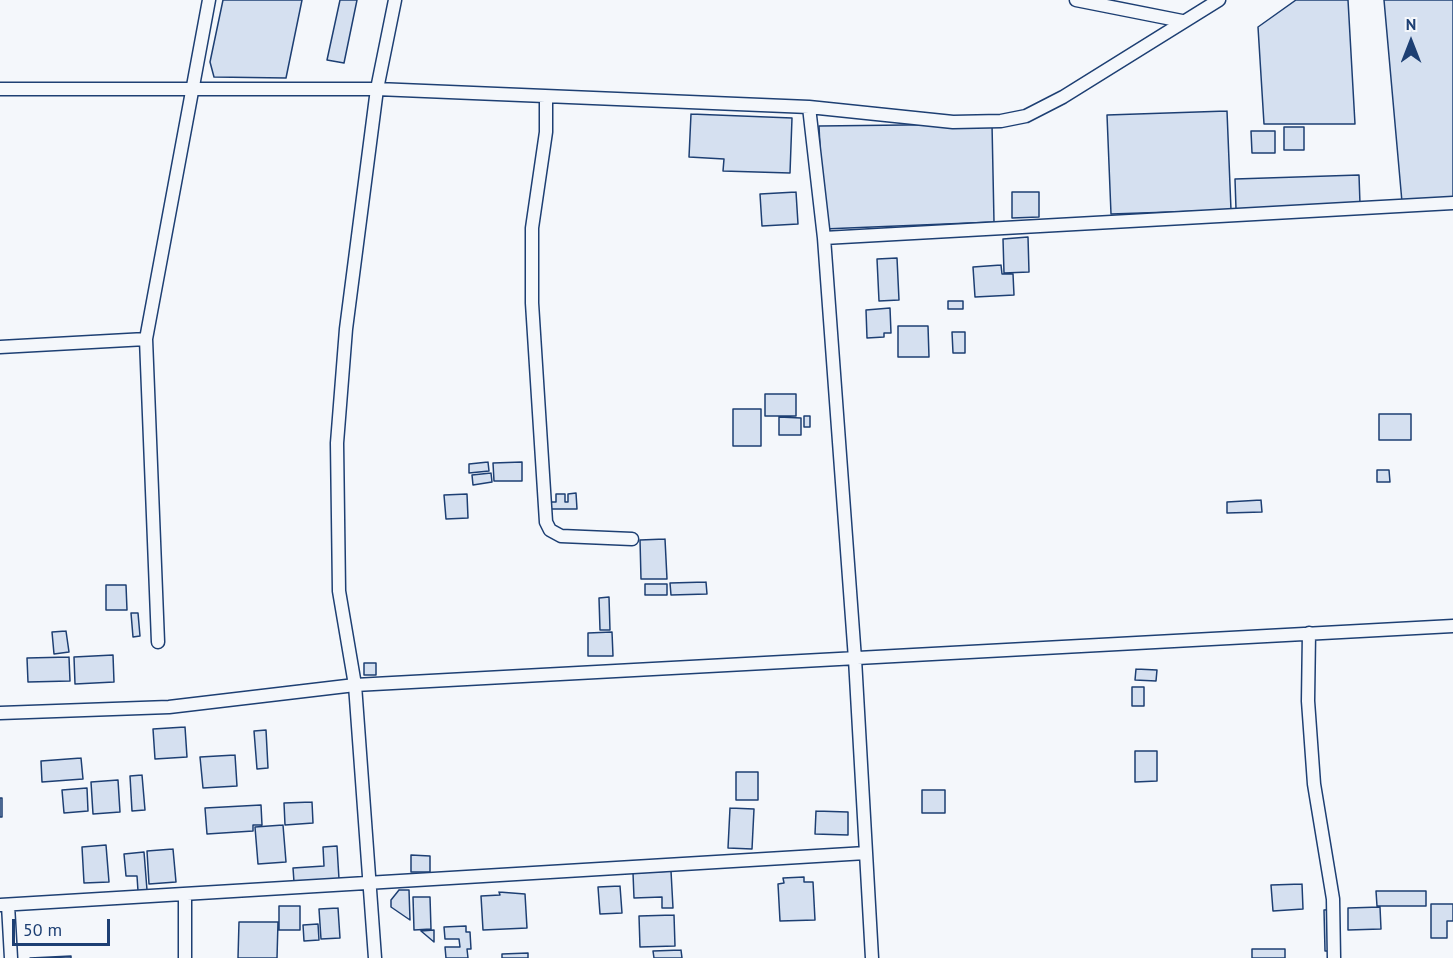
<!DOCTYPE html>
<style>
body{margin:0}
#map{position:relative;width:1453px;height:958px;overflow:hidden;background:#f4f7fb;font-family:"PT Sans",sans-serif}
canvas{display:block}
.north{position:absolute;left:1381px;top:12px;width:60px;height:60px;-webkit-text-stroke:4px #f4f7fb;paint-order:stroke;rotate:0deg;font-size:16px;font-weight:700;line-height:24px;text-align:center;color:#1d3f73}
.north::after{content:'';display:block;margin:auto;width:21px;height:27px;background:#1d3f73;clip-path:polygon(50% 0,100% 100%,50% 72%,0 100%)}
.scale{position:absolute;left:12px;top:919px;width:98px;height:27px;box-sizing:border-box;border:3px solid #1d3f73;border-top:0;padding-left:8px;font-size:18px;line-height:21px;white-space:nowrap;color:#1d3f73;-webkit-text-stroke:4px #f4f7fb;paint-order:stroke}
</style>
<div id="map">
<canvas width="1453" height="958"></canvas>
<div class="north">N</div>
<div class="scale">50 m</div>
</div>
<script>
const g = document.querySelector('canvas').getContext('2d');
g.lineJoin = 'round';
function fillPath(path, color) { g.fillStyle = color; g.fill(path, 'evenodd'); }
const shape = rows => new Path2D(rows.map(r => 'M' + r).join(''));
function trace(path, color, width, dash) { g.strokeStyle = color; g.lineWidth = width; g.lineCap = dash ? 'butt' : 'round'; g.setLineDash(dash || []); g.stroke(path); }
const building = shape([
 [223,0,302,0,286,78,214,77,210,62,223,0],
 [340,0,357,0,344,63,327,60,340,0],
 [1296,0,1348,0,1355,124,1264,124,1258,27,1296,0],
 [1384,0,1453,0,1453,198,1402,202,1384,0],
 [1227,111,1231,210,1111,214,1107,115,1227,111],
 [691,114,792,118,790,173,723,171,724,159,689,157,691,114],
 [992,124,994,222,824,229,819,126,992,124],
 [1284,127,1304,127,1304,150,1284,150,1284,127],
 [1251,131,1275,131,1275,153,1252,153,1251,131],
 [1359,175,1360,204,1236,209,1235,179,1359,175],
 [796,192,798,224,762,226,760,194,796,192],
 [1012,192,1039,192,1039,217,1012,218,1012,192],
 [1028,237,1029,272,1004,273,1003,239,1028,237],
 [897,258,899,300,879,301,877,259,897,258],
 [1001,265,1002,274,1013,274,1014,295,975,297,973,267,1001,265],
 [948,301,963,301,963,309,948,309,948,301],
 [890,308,891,333,884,333,884,337,867,338,866,310,890,308],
 [898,326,928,326,929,357,898,357,898,326],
 [952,332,965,332,965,353,953,353,952,332],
 [765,394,796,394,796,416,765,416,765,394],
 [733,409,761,409,761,446,733,446,733,409],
 [1379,414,1411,414,1411,440,1379,440,1379,414],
 [804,416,810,416,810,427,804,427,804,416],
 [779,417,801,418,801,435,779,435,779,417],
 [488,462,489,471,469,473,469,464,488,462],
 [522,462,522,481,494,481,493,463,522,462],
 [1377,470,1389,470,1390,482,1377,482,1377,470],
 [491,473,492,482,473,485,472,475,491,473],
 [576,493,577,509,548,509,548,502,556,502,556,494,565,494,565,502,568,502,568,494,576,493],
 [467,494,468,518,446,519,444,495,467,494],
 [1261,500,1262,512,1227,513,1227,502,1261,500],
 [665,539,667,579,641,579,640,540,665,539],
 [706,582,707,594,671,595,670,583,706,582],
 [645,584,667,584,667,595,645,595,645,584],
 [106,585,126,585,127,610,106,610,106,585],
 [609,597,610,630,600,630,599,598,609,597],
 [131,613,138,613,140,636,133,637,131,613],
 [66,631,69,652,54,654,52,632,66,631],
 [612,632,613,656,588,656,588,633,612,632],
 [113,655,114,682,75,684,74,657,113,655],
 [69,657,70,681,28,682,27,658,69,657],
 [364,663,376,663,376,675,364,675,364,663],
 [1136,669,1157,670,1156,681,1135,680,1136,669],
 [1132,687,1144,687,1144,706,1132,706,1132,687],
 [185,727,187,757,155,759,153,729,185,727],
 [266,730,268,768,257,769,254,731,266,730],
 [1135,751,1157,751,1157,781,1135,782,1135,751],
 [235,755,237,786,203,788,200,757,235,755],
 [81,758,83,779,42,782,41,761,81,758],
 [736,772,758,772,758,800,736,800,736,772],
 [142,775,145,810,132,811,130,776,142,775],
 [118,780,120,812,93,814,91,782,118,780],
 [87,788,88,811,64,813,62,790,87,788],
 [922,790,945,790,945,813,922,813,922,790],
 [0,798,2,798,2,817,0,817,0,798],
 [312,802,313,823,285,825,284,803,312,802],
 [261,805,262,825,253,825,253,831,207,834,205,808,261,805],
 [730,808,754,809,752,849,728,848,730,808],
 [816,811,848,812,848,835,815,834,816,811],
 [283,825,286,862,258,864,255,827,283,825],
 [106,845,109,882,84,883,82,847,106,845],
 [337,846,339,879,294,882,293,868,324,866,323,847,337,846],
 [173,849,176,882,149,884,147,851,173,849],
 [144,852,147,890,138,891,137,876,126,876,124,854,144,852],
 [411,855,430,856,430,872,411,872,411,855],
 [671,871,673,908,662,908,662,897,634,898,633,873,671,871],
 [804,877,804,882,813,882,815,920,780,921,778,884,784,883,783,878,804,877],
 [1302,884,1303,909,1273,911,1271,885,1302,884],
 [620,886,622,913,600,914,598,887,620,886],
 [399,890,409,890,410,920,391,907,391,900,399,890],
 [1376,891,1426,891,1426,906,1377,906,1376,891],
 [499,892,525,894,527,928,483,930,481,896,500,895,499,892],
 [413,897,430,897,431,929,414,930,413,897],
 [1431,904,1453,904,1453,921,1447,921,1447,938,1431,938,1431,904],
 [279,906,300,906,300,930,279,930,279,906],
 [1380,907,1381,929,1348,930,1348,908,1380,907],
 [338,908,340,938,321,939,319,909,338,908],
 [1338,909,1339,951,1325,951,1324,910,1338,909],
 [674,915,675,946,640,947,639,916,674,915],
 [239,922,278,922,277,958,238,958,239,922],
 [318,924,319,940,304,941,303,925,318,924],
 [466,926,466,932,470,932,471,949,467,949,468,958,446,958,445,947,460,947,459,939,445,939,444,927,466,926],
 [434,930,434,942,421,931,434,930],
 [1252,949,1285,949,1285,958,1252,958,1252,949],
 [681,950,682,958,654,958,653,951,681,950],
 [528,953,528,958,502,958,502,954,528,953],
 [71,956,71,958,30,958,71,956]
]);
fillPath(building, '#d5e0f0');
trace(building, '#1d3f73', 1.5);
const street = shape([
 [1076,0,1182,21],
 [0,89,377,89,809,107,953,122,1001,121,1026,116,1063,97,1219,0],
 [546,98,546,132,532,228,532,303,546,522,550,530,561,536,632,539],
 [809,107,824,238,855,659,872,958],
 [824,238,1453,203],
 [0,347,146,339],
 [1309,633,1308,701,1314,784,1333,899,1334,958],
 [158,642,146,339,209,0],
 [0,713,169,707,355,685,1453,626],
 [185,895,185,958],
 [0,905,866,853],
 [8,905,11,958],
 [375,958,355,685,339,591,337,443,346,329,377,89,395,0]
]);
trace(street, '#1d3f73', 15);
trace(street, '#f4f7fb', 12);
</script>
